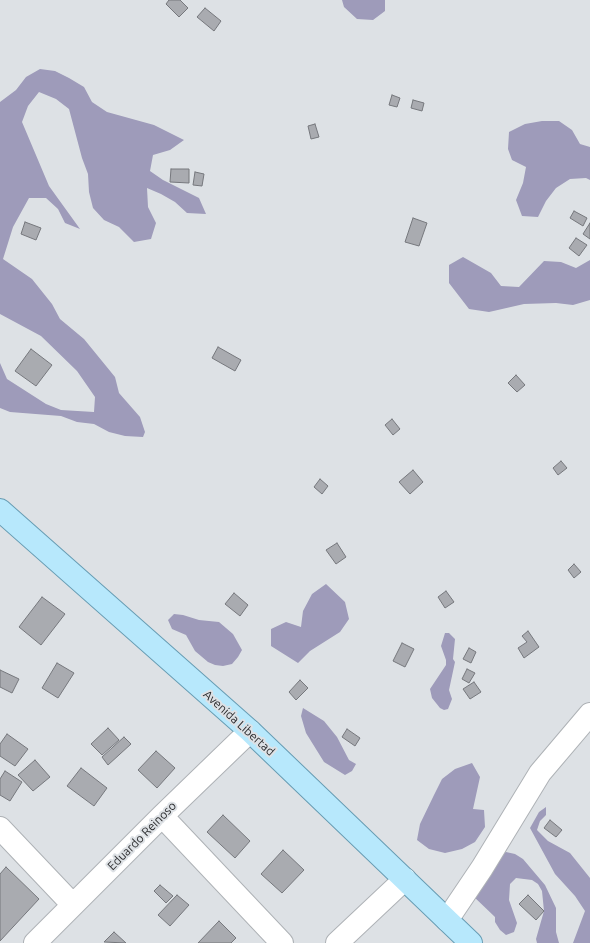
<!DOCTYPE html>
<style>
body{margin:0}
canvas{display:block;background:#dde1e5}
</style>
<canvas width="590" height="943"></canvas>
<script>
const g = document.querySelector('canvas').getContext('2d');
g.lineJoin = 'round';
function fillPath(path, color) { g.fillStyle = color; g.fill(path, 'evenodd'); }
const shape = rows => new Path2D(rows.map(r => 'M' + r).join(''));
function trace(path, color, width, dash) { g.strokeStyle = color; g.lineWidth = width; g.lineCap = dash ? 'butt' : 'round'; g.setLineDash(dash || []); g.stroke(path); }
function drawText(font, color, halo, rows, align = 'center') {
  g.font = font + ' Ubuntu,sans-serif'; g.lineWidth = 4; g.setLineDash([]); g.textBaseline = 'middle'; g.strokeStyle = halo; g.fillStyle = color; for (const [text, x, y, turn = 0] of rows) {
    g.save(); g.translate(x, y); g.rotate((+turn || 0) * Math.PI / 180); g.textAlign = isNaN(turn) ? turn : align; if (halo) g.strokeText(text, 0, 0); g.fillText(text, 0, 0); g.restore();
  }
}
fillPath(shape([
 [342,0,385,0,385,11,373,20,357,19,344,7],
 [40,69,55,71,69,78,84,87,92,102,107,112,154,125,184,140,170,150,153,155,150,171,163,180,199,198,206,214,187,213,175,202,161,194,147,188,148,207,156,223,151,239,134,242,119,227,104,220,93,208,89,192,88,174,82,158,69,109,56,99,39,92,28,106,22,122,49,186,80,229,65,223,58,209,46,198,29,198,13,227,3,259,32,279,52,304,60,319,84,339,115,377,119,393,140,417,145,432,143,437,125,436,109,432,94,424,77,422,61,416,10,412,0,408,0,363,7,379,46,404,61,410,94,412,95,397,77,371,41,336,0,314,0,102,16,90,26,77],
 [542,121,559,121,572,130,580,144,590,147,590,180,586,178,570,179,556,188,546,201,538,217,522,216,516,200,523,183,526,167,512,160,508,149,509,132,525,124],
 [463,257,491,273,501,286,519,287,544,261,561,262,576,268,590,260,590,300,573,305,556,303,524,304,489,312,469,309,449,283,449,265],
 [326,584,345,602,349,619,340,632,310,651,298,663,271,646,271,629,286,622,301,627,303,611,312,594],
 [174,614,183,615,199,620,219,622,233,634,242,650,238,657,232,664,223,666,215,665,208,662,195,651,186,635,172,629,168,620],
 [445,633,449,633,455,639,453,659,455,662,449,690,452,699,448,709,444,710,440,708,432,698,430,689,446,665,446,660,441,646],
 [303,708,324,721,337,737,349,760,356,764,352,771,345,775,324,762,306,733,301,716],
 [472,763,480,777,473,809,484,810,485,827,475,842,462,849,445,853,429,849,417,840,420,824,434,795,442,779,455,769],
 [546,807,546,815,540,821,537,830,548,841,570,853,590,878,590,943,573,943,585,911,575,896,555,874,530,828,539,812],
 [506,852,515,854,523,859,545,885,556,908,556,932,559,943,537,943,536,939,544,911,542,891,538,884,532,880,516,878,510,884,509,900,517,923,514,932,506,935,500,930,495,922,495,917,472,895,497,856]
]), '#9e9bba');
const building = shape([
 [169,0,180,0,188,8,179,17,166,4,169,0],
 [205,8,221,21,214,31,197,17,205,8],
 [392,95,400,98,397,107,389,105,392,95],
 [413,100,424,103,422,111,411,108,413,100],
 [315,124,319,137,311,139,308,126,315,124],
 [171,169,189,169,189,183,170,182,171,169],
 [195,172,204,174,202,186,193,185,195,172],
 [574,211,587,218,583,226,570,218,574,211],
 [413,218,427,223,419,246,405,242,413,218],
 [25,222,41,228,36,240,21,234,25,222],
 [590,223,590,239,583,234,590,223],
 [576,238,587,245,579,256,569,248,576,238],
 [218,347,241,360,235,371,212,358,218,347],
 [31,349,52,365,36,386,15,371,31,349],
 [516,375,525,385,517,392,508,383,516,375],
 [392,419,400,429,393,435,385,425,392,419],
 [561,461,567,468,558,475,553,468,561,461],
 [413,470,423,482,410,494,399,482,413,470],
 [320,479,328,486,322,494,314,487,320,479],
 [337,543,346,557,336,564,326,550,337,543],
 [574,564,581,572,574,578,568,570,574,564],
 [446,591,454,602,445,608,438,597,446,591],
 [234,593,248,605,240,616,225,604,234,593],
 [42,597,65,614,41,645,19,627,42,597],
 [528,631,539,647,524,658,518,648,527,642,522,636,528,631],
 [402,643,414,649,405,667,393,661,402,643],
 [469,648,476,652,471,663,463,659,469,648],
 [57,663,74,673,58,698,42,688,57,663],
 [467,669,475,673,469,683,462,679,467,669],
 [0,670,19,679,12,693,0,687,0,670],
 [300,680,308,688,296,700,289,692,300,680],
 [474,682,481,692,470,699,463,689,474,682],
 [108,728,119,740,102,755,91,744,108,728],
 [347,729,360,738,355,746,342,737,347,729],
 [7,734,28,749,15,766,0,756,0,744,7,734],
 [124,737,131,744,108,765,102,757,124,737],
 [156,751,175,768,157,788,138,770,156,751],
 [35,760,50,777,33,791,18,775,35,760],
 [81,768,107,788,94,806,67,786,81,768],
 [5,771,22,782,10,801,0,795,0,779,5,771],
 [223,815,250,841,235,858,207,832,223,815],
 [550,820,562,830,556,837,544,828,550,820],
 [283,850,304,870,282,893,261,874,283,850],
 [6,867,39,899,0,941,0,874,6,867],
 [160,885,173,896,166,903,154,891,160,885],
 [177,895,189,905,170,926,158,915,177,895],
 [528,895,544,911,536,920,519,904,528,895],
 [219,921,236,938,231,943,198,943,219,921],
 [114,932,126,943,104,942,114,932]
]);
fillPath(building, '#a9abb0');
trace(building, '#76787d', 1);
const minor = shape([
 [162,816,282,943],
 [0,828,73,905],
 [447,920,482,868,540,773,590,714],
 [35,943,162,816,250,731],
 [337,943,405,879]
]);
const major = shape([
 [0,510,250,731,471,943]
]);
trace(minor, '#aeb2b6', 24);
trace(major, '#679cb3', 24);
trace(minor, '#fff', 22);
trace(major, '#b7e8fc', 22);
drawText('12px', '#2b2c2e', '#dde1e5', [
 ["Avenida Libertad",239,723,42],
 ["Eduardo Reinoso",142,836,-45]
]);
</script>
